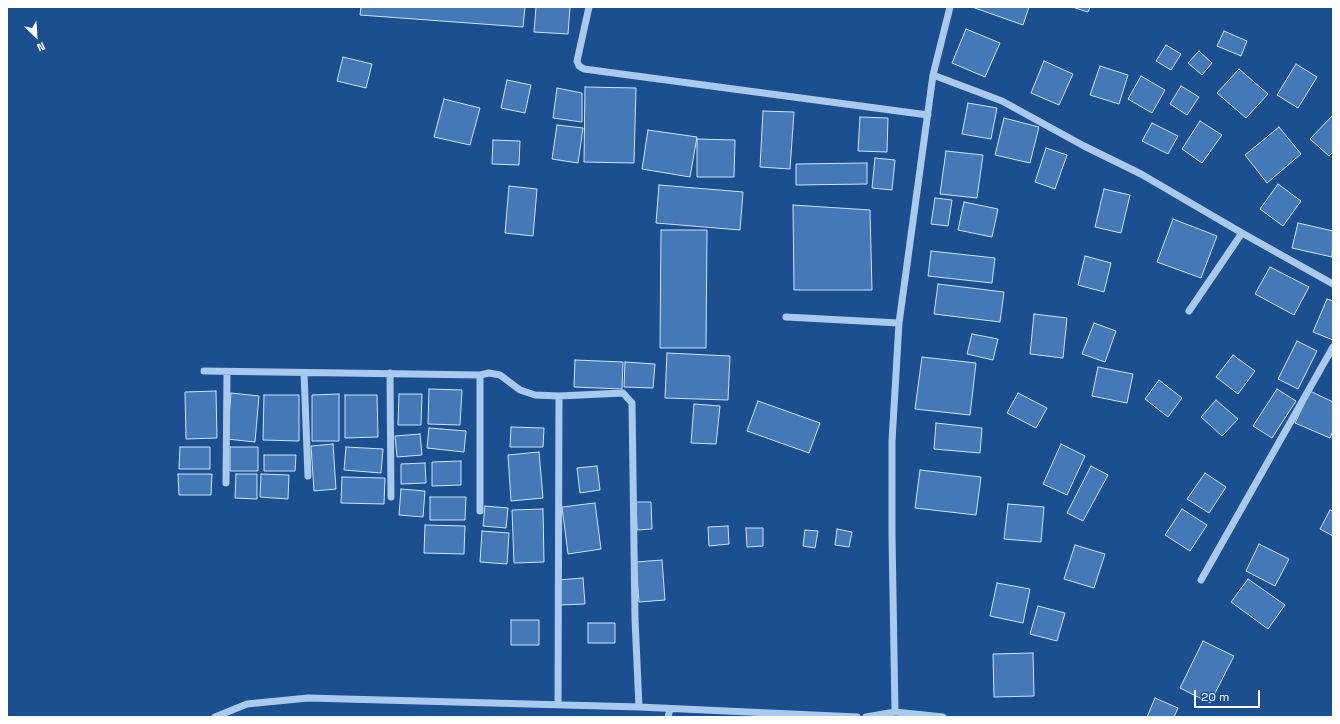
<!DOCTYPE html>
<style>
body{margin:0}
#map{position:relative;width:1340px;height:724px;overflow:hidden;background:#1b4f8f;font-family:"Space Grotesk",sans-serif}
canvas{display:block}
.frame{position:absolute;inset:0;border:8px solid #fff;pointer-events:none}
.north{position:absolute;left:16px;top:16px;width:40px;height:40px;-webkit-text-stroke:3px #1b4f8f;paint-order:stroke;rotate:155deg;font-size:11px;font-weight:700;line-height:16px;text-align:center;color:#fff}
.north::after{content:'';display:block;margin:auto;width:14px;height:18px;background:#fff;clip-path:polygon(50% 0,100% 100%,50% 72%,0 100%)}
.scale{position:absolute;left:1194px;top:690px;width:66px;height:18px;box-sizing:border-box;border:2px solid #fff;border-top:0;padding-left:5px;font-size:12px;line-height:14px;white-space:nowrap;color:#fff;-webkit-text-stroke:3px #1b4f8f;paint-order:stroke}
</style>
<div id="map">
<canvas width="1340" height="724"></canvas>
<div class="frame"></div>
<div class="north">N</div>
<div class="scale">20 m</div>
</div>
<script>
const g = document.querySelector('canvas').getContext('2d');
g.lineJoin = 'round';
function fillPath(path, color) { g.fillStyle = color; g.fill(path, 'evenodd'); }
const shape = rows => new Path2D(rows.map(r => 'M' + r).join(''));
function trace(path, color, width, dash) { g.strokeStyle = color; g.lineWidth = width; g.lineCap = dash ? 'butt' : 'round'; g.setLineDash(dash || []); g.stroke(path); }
const building = shape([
 [361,7,525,7,523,27,360,15,361,7],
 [536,7,570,7,568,34,534,32,536,7],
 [972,7,1029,7,1023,25,972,7],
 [1072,7,1090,7,1088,12,1072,7],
 [966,29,1000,43,985,77,952,63,966,29],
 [1224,31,1247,41,1241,56,1217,46,1224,31],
 [1166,45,1181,54,1171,70,1156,61,1166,45],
 [1199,51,1212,63,1202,75,1188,63,1199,51],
 [343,57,372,64,366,88,337,81,343,57],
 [1044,61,1073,74,1059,105,1031,93,1044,61],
 [1296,64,1317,77,1298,108,1277,95,1296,64],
 [1100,66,1128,75,1119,104,1090,95,1100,66],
 [1239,69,1268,94,1246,118,1217,93,1239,69],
 [1141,76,1165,90,1152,113,1128,99,1141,76],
 [507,80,531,85,525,113,501,108,507,80],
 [1181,86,1199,97,1187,115,1170,104,1181,86],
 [585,87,636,88,634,163,584,162,585,87],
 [557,88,582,93,582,122,553,118,557,88],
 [444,99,480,108,470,145,434,137,444,99],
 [968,103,997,108,991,139,962,134,968,103],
 [763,111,794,112,790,169,760,167,763,111],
 [1333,115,1333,152,1329,156,1310,139,1333,115],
 [860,117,888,118,887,152,858,151,860,117],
 [1004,118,1039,127,1030,163,995,155,1004,118],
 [1200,121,1222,135,1202,163,1182,149,1200,121],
 [1152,123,1178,136,1168,154,1142,141,1152,123],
 [557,125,583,128,578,163,552,159,557,125],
 [1279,127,1301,154,1267,183,1245,155,1279,127],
 [648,130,697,137,690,177,642,169,648,130],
 [697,139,735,140,734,177,697,177,697,139],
 [493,140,520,141,519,165,492,164,493,140],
 [1046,148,1067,155,1055,189,1035,182,1046,148],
 [946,151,983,155,977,198,940,194,946,151],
 [875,158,895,160,892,190,872,188,875,158],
 [867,163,867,184,796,185,796,164,867,163],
 [1278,184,1301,201,1283,226,1260,209,1278,184],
 [659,185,743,192,740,230,656,223,659,185],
 [509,186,537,189,533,236,505,233,509,186],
 [1104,189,1130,195,1121,233,1095,227,1104,189],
 [935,198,952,200,948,226,931,224,935,198],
 [964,202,998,209,992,237,958,230,964,202],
 [793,205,870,210,872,290,794,290,793,205],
 [1173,219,1217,236,1201,278,1157,262,1173,219],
 [1298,223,1333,231,1332,257,1292,248,1298,223],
 [661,230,707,230,706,348,660,348,661,230],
 [931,251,995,258,992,283,928,276,931,251],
 [1085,256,1111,263,1104,292,1078,285,1085,256],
 [1270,267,1309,287,1294,315,1255,294,1270,267],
 [938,284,1004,292,1000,322,934,314,938,284],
 [1327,299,1333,301,1333,340,1313,332,1327,299],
 [1034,314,1067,318,1063,358,1030,354,1034,314],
 [1094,323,1116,331,1105,362,1082,354,1094,323],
 [972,334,998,339,993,360,967,354,972,334],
 [1297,341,1317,351,1298,389,1278,379,1297,341],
 [667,353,730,356,728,400,665,398,667,353],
 [1233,355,1255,371,1238,394,1216,377,1233,355],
 [922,357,976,363,970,415,915,409,922,357],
 [575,360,623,362,622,389,574,387,575,360],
 [625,362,655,364,653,388,624,387,625,362],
 [1098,367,1133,374,1127,403,1092,396,1098,367],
 [1159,380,1182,398,1168,417,1145,399,1159,380],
 [429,389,462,390,460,425,428,424,429,389],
 [1277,389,1296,401,1272,438,1253,426,1277,389],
 [216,391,217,438,186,439,185,392,216,391],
 [1310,391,1333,402,1333,431,1330,438,1295,423,1310,391],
 [231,393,259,396,255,442,227,439,231,393],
 [1018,393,1047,408,1036,428,1007,413,1018,393],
 [339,394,339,441,312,441,312,395,339,394],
 [399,394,422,394,421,425,398,425,399,394],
 [264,395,299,395,299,441,263,440,264,395],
 [345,395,377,395,378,437,345,438,345,395],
 [1216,400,1238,419,1222,436,1201,417,1216,400],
 [758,401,820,423,809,453,747,431,758,401],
 [694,404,720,406,716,444,691,443,694,404],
 [936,423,982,428,980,453,934,449,936,423],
 [511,427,544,428,543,447,510,447,511,427],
 [429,428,466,431,464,452,427,448,429,428],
 [420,434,422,455,397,457,395,436,420,434],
 [333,444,336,489,314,491,311,446,333,444],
 [1061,444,1085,456,1067,495,1043,484,1061,444],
 [180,447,210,447,210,469,179,469,180,447],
 [230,447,258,447,258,471,230,471,230,447],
 [346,447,383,449,381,473,344,470,346,447],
 [539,452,543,498,511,501,508,455,539,452],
 [264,455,296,455,295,471,264,471,264,455],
 [461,461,461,485,432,486,432,462,461,461],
 [425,463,426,483,401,484,401,464,425,463],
 [597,466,600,490,580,493,577,468,597,466],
 [1091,466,1108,475,1083,521,1067,513,1091,466],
 [920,470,981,477,976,515,915,508,920,470],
 [1205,473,1226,487,1209,513,1187,499,1205,473],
 [178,474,212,474,211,495,179,495,178,474],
 [236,474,257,474,257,499,235,498,236,474],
 [261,474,289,475,288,499,260,497,261,474],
 [342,477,385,478,384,504,341,503,342,477],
 [401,489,425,491,423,517,399,515,401,489],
 [430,497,466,497,465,520,430,520,430,497],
 [636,502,651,502,652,529,637,530,636,502],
 [595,503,601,549,568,554,562,507,595,503],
 [1008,504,1044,507,1041,542,1004,539,1008,504],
 [485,506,508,508,506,528,483,526,485,506],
 [543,509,544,562,514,563,512,510,543,509],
 [1182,509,1207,525,1190,551,1165,535,1182,509],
 [1330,510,1333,511,1333,536,1320,529,1330,510],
 [425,525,465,526,464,554,424,553,425,525],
 [728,526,729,544,709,546,708,527,728,526],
 [746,528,763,528,763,546,747,547,746,528],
 [837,529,852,532,849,547,835,545,837,529],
 [805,530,818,531,815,548,803,546,805,530],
 [482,531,509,533,507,564,480,562,482,531],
 [1259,544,1289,559,1275,586,1246,571,1259,544],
 [1075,545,1105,554,1094,588,1064,579,1075,545],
 [662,560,665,600,639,602,636,562,662,560],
 [583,578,585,604,560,605,558,580,583,578],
 [1248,579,1285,605,1268,629,1231,602,1248,579],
 [997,583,1030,589,1023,623,990,616,997,583],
 [1038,606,1065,613,1057,641,1030,634,1038,606],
 [511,620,539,620,539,645,511,645,511,620],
 [588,623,615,623,615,643,588,643,588,623],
 [1203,641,1234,656,1210,703,1180,688,1203,641],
 [1033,653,1034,696,994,697,993,654,1033,653],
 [1155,698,1178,708,1174,717,1147,717,1155,698]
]);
fillPath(building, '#4478b7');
trace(building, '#cfe3fa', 1);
trace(shape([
 [589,7,577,61,579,66,584,69,928,115],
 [933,75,1002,101,1084,146,1141,174,1242,233,1333,284],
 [1189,311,1242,233],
 [786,317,899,323],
 [204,371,480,375,489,373,500,375,520,390,535,395,559,396,623,393,632,403,635,619,639,707],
 [304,373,308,476],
 [390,373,391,497],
 [480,375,480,511],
 [226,483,227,372],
 [1201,580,1333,347],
 [558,704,559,396],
 [215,717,247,704,308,698,639,707,857,717],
 [668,717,670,709],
 [866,717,895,712],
 [943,717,895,712,892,535,892,441,899,323,933,75,950,7]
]), '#a9c9ee', 7);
</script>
